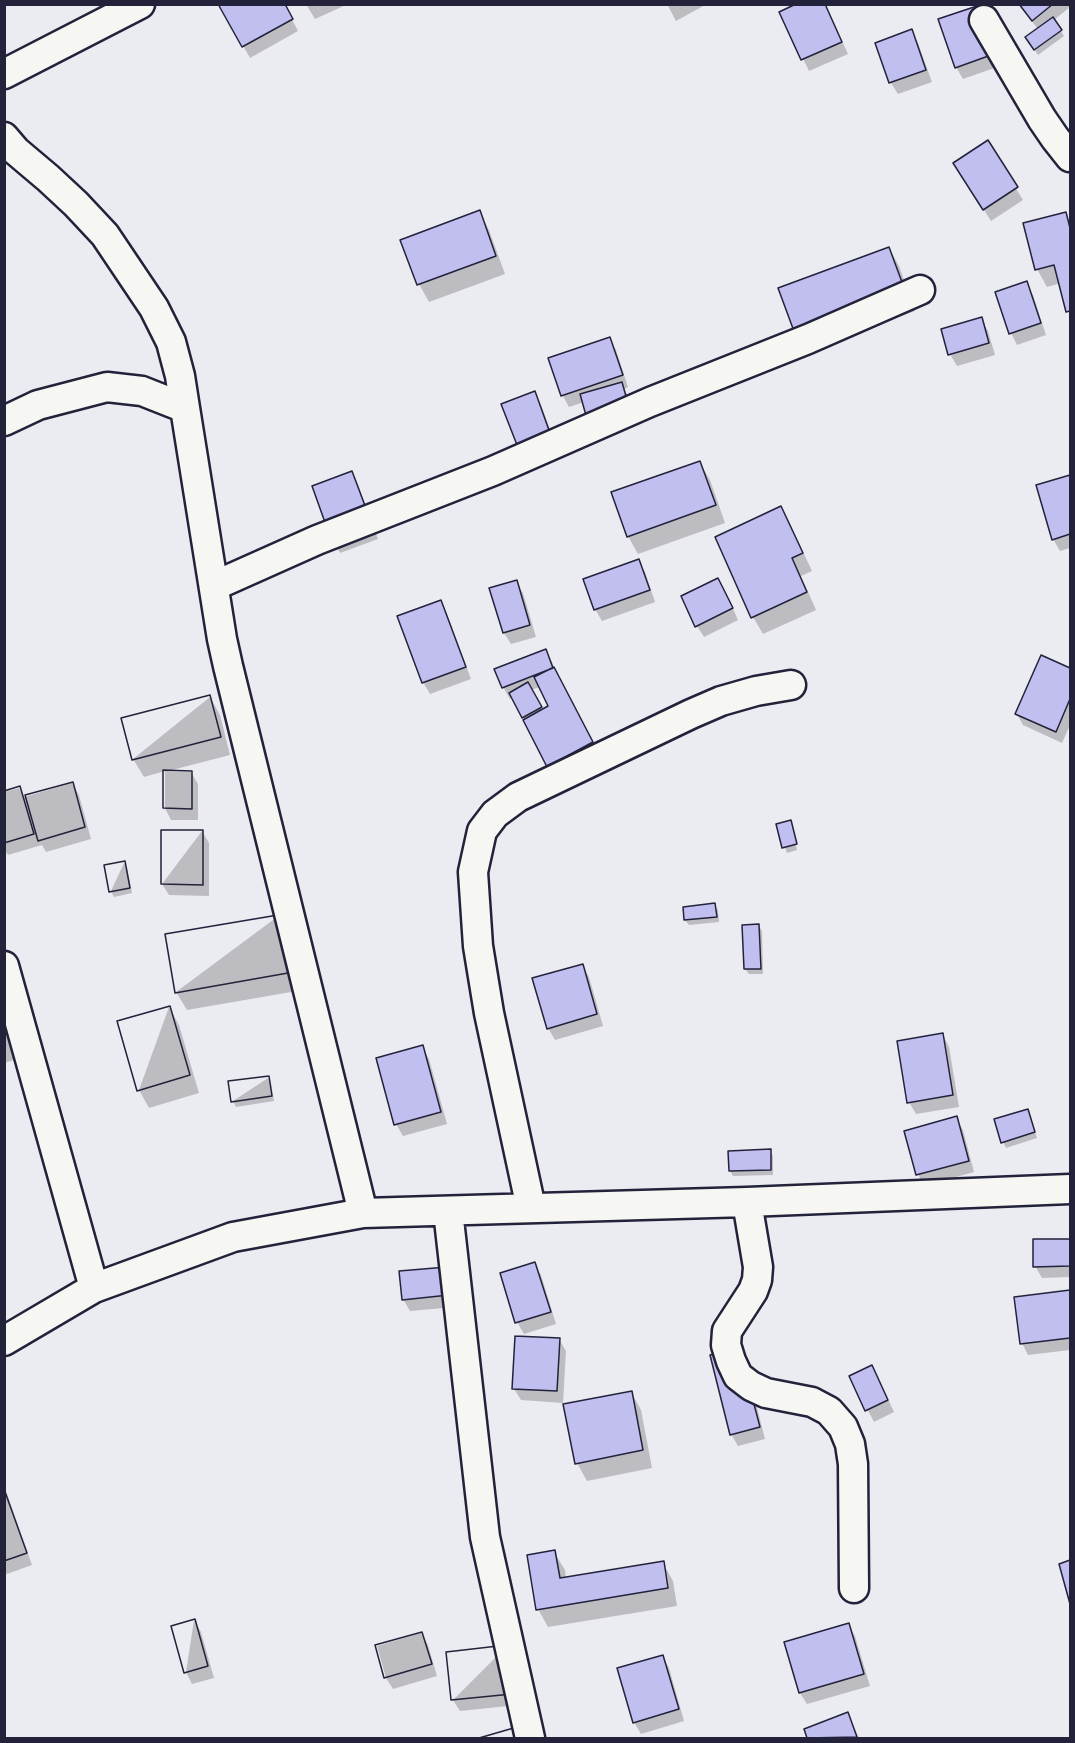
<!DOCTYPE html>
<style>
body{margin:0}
#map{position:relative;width:1075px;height:1743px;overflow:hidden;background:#ebebf2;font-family:Kalam,sans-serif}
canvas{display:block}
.frame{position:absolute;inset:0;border:6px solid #22223b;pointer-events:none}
</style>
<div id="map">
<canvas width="1075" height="1743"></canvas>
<div class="frame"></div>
</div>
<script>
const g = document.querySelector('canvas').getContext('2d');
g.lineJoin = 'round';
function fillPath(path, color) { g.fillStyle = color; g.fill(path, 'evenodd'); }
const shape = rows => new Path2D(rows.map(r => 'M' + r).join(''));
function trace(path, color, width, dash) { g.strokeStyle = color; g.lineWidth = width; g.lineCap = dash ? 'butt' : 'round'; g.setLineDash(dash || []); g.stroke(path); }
fillPath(shape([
 [284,4,298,31,250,58,220,5],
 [306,4,348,4,315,19],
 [667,4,704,4,705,5,676,21],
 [825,4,848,54,809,71,781,13],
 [1018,4,1070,4,1070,7,1054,20,1064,36,1038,55,1030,43,1038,29],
 [977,7,1000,66,963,79,956,67],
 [911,31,918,43,932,82,898,94,891,83,877,44],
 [987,142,1023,200,991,221,962,175],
 [479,212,489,230,505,274,429,302,419,284],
 [1065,213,1070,222,1070,316,1061,283,1047,287,1037,269],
 [889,248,899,266,915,311,806,351],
 [1026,283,1033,295,1046,335,1017,345,1011,333],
 [981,319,988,331,995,355,957,366,950,354],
 [609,339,616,350,628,387,624,389,628,396,635,419,584,402,569,407,563,396,550,359],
 [534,393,541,405,556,445,518,445],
 [700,463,710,480,725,523,638,554,628,536],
 [352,473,358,485,378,539,340,553,334,541],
 [1070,476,1070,548,1060,551,1053,539,1038,486],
 [781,508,791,526,812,571,801,576,816,610,763,634,753,617],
 [638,560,645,572,655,602,602,621,595,609],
 [516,582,523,593,536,637,511,644,504,633],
 [725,591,738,620,704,637,697,626],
 [441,602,447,614,471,679,430,694,423,682],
 [546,651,552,662,559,681,599,755,555,778,513,697,510,699,503,687],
 [540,687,550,707,542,711,531,690],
 [1042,657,1070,670,1070,725,1062,743,1023,725,1017,714],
 [210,697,220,715,230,755,168,771,191,772,198,784,198,820,171,820,165,808,165,771,144,777,133,759],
 [72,783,79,795,91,839,46,852,42,845,8,855,4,849,4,792,19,788,24,797],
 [777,825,791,826,797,850,787,853],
 [202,831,209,843,209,896,169,895,162,884],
 [124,863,127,868,132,893,114,897,111,891],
 [714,905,718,910,719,922,689,925,685,920],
 [277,917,297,991,187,1010,176,992],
 [759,926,762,931,763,974,749,974,745,969],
 [582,965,589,977,603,1026,555,1040,548,1028],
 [169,1007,179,1025,199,1093,149,1108,139,1090],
 [4,1025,14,1060,4,1063],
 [943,1035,949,1047,959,1107,916,1114,909,1102],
 [422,1047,429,1059,447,1124,403,1136,396,1124],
 [268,1078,271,1083,274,1101,236,1107,233,1101],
 [4,1099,6,1139,4,1139],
 [1030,1116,1037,1138,1006,1148,1003,1142],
 [956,1118,963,1130,974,1172,924,1186,918,1174],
 [770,1151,773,1156,773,1175,733,1176,730,1171],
 [1070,1240,1070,1277,1042,1278,1035,1266,1034,1241],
 [534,1264,541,1275,556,1324,524,1334,517,1322],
 [446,1268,455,1307,410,1311,403,1299],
 [1070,1291,1070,1350,1028,1355,1022,1343,1016,1298],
 [559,1339,566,1351,563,1403,521,1400,514,1389],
 [745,1361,765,1439,738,1446,731,1434],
 [851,1377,878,1378,894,1412,874,1422],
 [631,1392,641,1410,652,1468,587,1481,577,1463],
 [4,1485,32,1565,7,1574,4,1570],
 [554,1552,565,1570,566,1579,663,1563,673,1581,677,1606,548,1627,538,1609],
 [194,1620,201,1632,214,1678,192,1684,186,1672],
 [848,1625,855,1636,870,1686,807,1704,800,1693,786,1643],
 [421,1633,428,1645,437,1676,393,1689,386,1678,377,1646],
 [506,1647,518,1705,460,1711,453,1700],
 [663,1657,669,1668,684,1721,641,1734,634,1722],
 [848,1714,859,1738,809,1738,806,1730]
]), '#0003');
const building = shape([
 [218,4,285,4,293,19,242,47,218,4],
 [796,4,825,4,842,42,801,60,779,12,796,4],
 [1019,4,1053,4,1032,21,1019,4],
 [977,6,994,54,955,68,938,19,977,6],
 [1053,17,1062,30,1034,50,1025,37,1053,17],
 [912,29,926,70,889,83,875,43,912,29],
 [988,140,1018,187,983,210,953,163,988,140],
 [480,210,496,256,417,285,400,240,480,210],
 [1066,212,1070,228,1070,311,1066,312,1054,265,1035,270,1023,223,1066,212],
 [889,247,906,293,795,334,778,288,889,247],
 [1027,281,1041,323,1009,334,995,292,1027,281],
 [982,317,989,343,948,355,941,329,982,317],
 [610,337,623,375,561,396,548,358,610,337],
 [622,382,629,407,587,419,580,394,622,382],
 [535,391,550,433,517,445,501,404,535,391],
 [700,461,716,505,627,537,611,492,700,461],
 [352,471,373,527,332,542,312,486,352,471],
 [1070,475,1070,534,1052,540,1036,485,1070,475],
 [781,506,803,553,792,558,807,592,751,618,715,537,781,506],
 [639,559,650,590,594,610,583,579,639,559],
 [718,578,733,608,695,627,681,596,718,578],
 [517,580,530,625,503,633,489,588,517,580],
 [441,600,466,667,422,683,397,616,441,600],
 [546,649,553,668,502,688,494,669,546,649],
 [1041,655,1070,668,1070,699,1056,732,1015,714,1041,655],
 [554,667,593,742,547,767,523,720,548,706,534,677,554,667],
 [528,682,542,707,522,718,509,693,528,682],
 [210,695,221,737,132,760,121,718,210,695],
 [210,695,221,737,132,760,121,718,210,695],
 [163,770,192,771,192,809,163,808,163,770],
 [163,770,192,771,192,809,163,808,163,770],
 [73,782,85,827,38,841,25,795,73,782],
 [73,782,85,827,38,841,25,795,73,782],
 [20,786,34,834,4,843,4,791,20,786],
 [20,786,34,834,4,843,4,791,20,786],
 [791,820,797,844,782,848,776,824,791,820],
 [161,830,203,830,203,885,161,884,161,830],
 [161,830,203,830,203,885,161,884,161,830],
 [125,861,130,888,109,892,104,865,125,861],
 [125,861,130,888,109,892,104,865,125,861],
 [715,903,717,917,684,920,683,907,715,903],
 [278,915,288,973,175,993,165,934,278,915],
 [278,915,288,973,175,993,165,934,278,915],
 [759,924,761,969,744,969,742,925,759,924],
 [583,964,597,1014,547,1029,532,978,583,964],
 [170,1006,190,1075,137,1091,117,1021,170,1006],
 [170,1006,190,1075,137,1091,117,1021,170,1006],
 [943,1033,953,1095,907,1103,897,1041,943,1033],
 [423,1045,441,1112,394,1125,376,1058,423,1045],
 [269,1076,272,1096,231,1102,228,1081,269,1076],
 [269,1076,272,1096,231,1102,228,1081,269,1076],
 [1028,1109,1035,1132,1001,1143,994,1119,1028,1109],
 [957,1116,969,1161,916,1175,904,1131,957,1116],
 [771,1149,771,1170,729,1171,728,1151,771,1149],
 [1033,1239,1070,1239,1070,1266,1033,1267,1033,1239],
 [535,1262,551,1312,515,1323,500,1273,535,1262],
 [447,1267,449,1295,402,1300,399,1271,447,1267],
 [1070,1290,1070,1338,1020,1344,1014,1297,1070,1290],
 [515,1336,560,1338,557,1391,512,1389,515,1336],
 [739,1347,760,1427,730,1435,710,1355,739,1347],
 [872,1365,888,1400,865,1411,849,1376,872,1365],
 [632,1391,643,1450,575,1464,563,1404,632,1391],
 [4,1489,27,1553,4,1561,4,1489],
 [4,1489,27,1553,4,1561,4,1489],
 [555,1550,560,1578,664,1561,668,1588,536,1610,527,1555,555,1550],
 [1070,1560,1070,1604,1059,1564,1070,1560],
 [195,1619,208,1666,184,1673,171,1626,195,1619],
 [195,1619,208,1666,184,1673,171,1626,195,1619],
 [849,1623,864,1674,799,1693,784,1642,849,1623],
 [422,1632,432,1664,384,1678,375,1645,422,1632],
 [422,1632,432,1664,384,1678,375,1645,422,1632],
 [507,1645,512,1694,451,1700,446,1652,507,1645],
 [507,1645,512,1694,451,1700,446,1652,507,1645],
 [663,1655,679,1709,633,1723,617,1668,663,1655],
 [848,1712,857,1737,807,1738,804,1729,848,1712],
 [517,1727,520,1738,479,1738,517,1727],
 [517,1727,520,1738,479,1738,517,1727]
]);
fillPath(building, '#c1bef0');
trace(building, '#22223b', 1.5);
const street = shape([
 [984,20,1042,119,1055,138,1070,157],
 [4,74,140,4],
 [4,137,16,151,48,178,76,204,105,235,154,308,171,342,180,376,185,408,222,639,228,666,363,1213],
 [4,421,38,405,107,387,142,391,185,408],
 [214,586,317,540,493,471,650,402,808,339,920,290],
 [4,966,94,1288],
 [747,1202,758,1267,757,1280,753,1291,727,1331,726,1345,731,1361,738,1376,751,1386,766,1393,812,1402,829,1411,843,1427,850,1444,853,1464,854,1588],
 [531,1208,489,1013,478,946,473,872,482,831,495,814,518,797,691,714,721,701,756,691,791,685],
 [448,1211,485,1537,530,1738],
 [4,1341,94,1288,233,1237,363,1213,747,1202,1070,1189]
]);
trace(street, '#22223b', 33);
trace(street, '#f6f6f2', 28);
</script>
